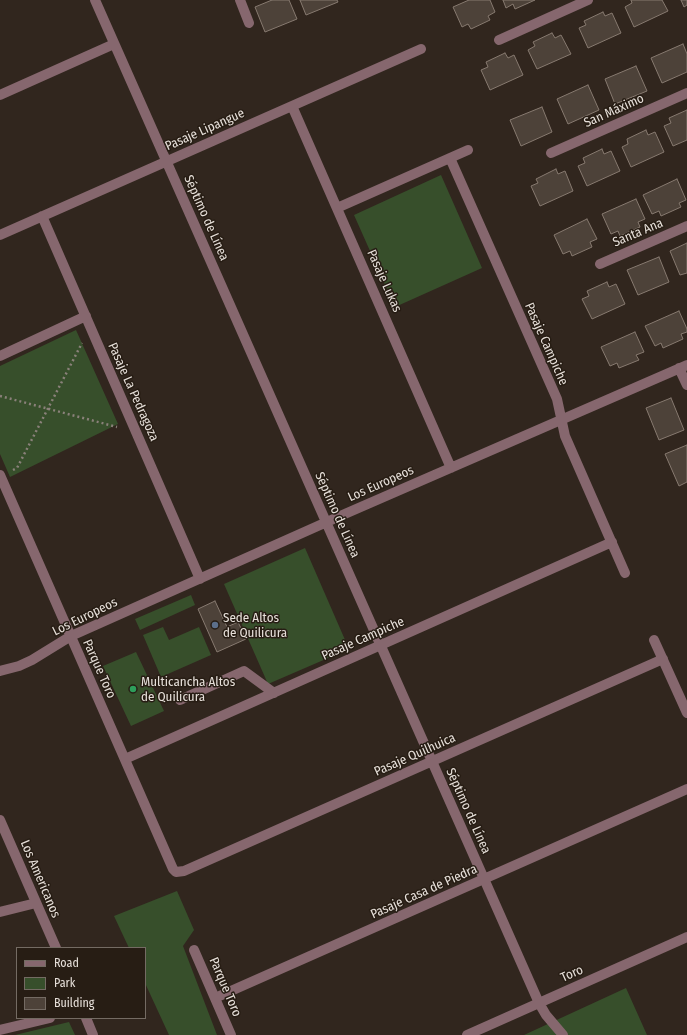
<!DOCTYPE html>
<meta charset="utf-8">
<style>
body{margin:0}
#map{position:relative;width:687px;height:1035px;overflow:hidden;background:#31261e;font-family:"Fira Sans Condensed",sans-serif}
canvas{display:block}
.legend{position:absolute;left:16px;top:947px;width:130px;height:72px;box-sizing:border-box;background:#271d14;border:1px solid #746b63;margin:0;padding:5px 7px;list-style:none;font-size:12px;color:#e7e0da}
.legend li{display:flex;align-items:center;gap:8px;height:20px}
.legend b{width:20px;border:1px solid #746b63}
</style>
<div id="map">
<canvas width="687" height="1035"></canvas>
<ul class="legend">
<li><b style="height:5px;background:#86676e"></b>Road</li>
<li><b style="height:11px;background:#374f2b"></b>Park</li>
<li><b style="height:11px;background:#4d4239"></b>Building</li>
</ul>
</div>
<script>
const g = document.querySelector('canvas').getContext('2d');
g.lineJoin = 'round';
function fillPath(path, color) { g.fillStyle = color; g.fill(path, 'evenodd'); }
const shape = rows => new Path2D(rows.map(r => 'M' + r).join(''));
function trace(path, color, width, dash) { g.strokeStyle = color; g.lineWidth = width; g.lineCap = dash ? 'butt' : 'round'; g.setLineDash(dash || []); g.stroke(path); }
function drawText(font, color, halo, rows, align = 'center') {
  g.font = font + ' "Fira Sans Condensed",sans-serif'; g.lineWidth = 3; g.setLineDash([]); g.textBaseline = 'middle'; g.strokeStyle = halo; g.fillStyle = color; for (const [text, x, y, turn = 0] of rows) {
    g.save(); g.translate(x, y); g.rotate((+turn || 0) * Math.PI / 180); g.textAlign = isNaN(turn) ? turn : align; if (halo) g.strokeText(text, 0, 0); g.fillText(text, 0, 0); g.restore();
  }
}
fillPath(shape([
 [441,175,482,268,395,307,354,215],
 [76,330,118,424,10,477,0,454,0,366],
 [305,548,349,649,268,684,224,584],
 [191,595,195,605,140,630,135,619],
 [163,627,169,640,199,627,211,655,161,677,143,635],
 [136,652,164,711,131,726,103,666],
 [177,891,194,930,183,946,217,1035,169,1035,145,983,145,948,129,948,114,916],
 [626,988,647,1035,524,1035],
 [69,1022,75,1035,15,1035]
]), '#374f2b');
const building = shape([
 [272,0,289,0,297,19,265,32,255,7,272,0],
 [300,0,337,0,338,2,306,15,300,0],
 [469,0,490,0,495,12,488,16,490,20,471,29,468,24,462,27,453,7,469,0],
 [503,0,535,0,515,9,513,4,506,8,503,0],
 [631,0,662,0,668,11,634,27,625,7,632,3,631,0],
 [681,0,687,0,687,5,684,7,681,0],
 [603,12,605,16,612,13,621,33,588,48,579,28,586,25,584,21,603,12],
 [552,33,555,38,561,35,571,54,537,69,528,50,535,46,533,42,552,33],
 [683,44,687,54,687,72,662,83,651,58,683,44],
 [505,53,508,58,514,55,523,75,490,90,481,70,488,67,486,62,505,53],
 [636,66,647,91,615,104,605,79,636,66],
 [588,85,599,110,568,124,557,99,588,85],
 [542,107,552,132,521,146,510,120,542,107],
 [687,110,687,140,673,146,664,126,671,123,669,118,687,110],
 [646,130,648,135,655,132,664,152,631,167,622,147,628,144,627,139,646,130],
 [602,149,604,154,611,151,620,171,587,186,578,166,585,163,583,158,602,149],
 [556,169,558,174,565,171,573,191,540,206,531,186,538,183,536,179,556,169],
 [677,179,686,200,679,203,681,207,661,216,659,211,652,214,643,195,677,179],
 [636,199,645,219,638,222,640,227,620,236,618,231,611,234,602,214,636,199],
 [587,219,597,239,590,242,592,247,572,256,570,251,563,254,554,235,587,219],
 [687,243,687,273,680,275,670,251,687,243],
 [659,257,669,282,638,295,627,270,659,257],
 [607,282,609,287,616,284,625,304,592,319,582,299,589,296,587,291,607,282],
 [679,311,687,329,687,332,681,334,683,339,663,348,661,343,655,346,645,326,679,311],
 [635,332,644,352,636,355,639,360,619,368,617,363,610,366,601,347,635,332],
 [671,398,684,430,659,440,646,408,671,398],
 [687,445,687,482,679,486,665,454,687,445],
 [215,601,227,627,238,622,246,639,217,652,198,609,215,601]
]);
fillPath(building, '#4d4239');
trace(building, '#877a70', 1);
trace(shape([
 [0,396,117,427],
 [13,470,17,468,82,343]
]), '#8a817a', 2.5, [2, 3]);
trace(shape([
 [95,0,539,1003,546,1015,563,1035],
 [240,0,249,23],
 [499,40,588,0],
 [0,95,114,44],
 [292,106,451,468],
 [551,153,687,93],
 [450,158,557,399,565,436,625,573],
 [337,208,468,150],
 [42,216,200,579],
 [0,235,421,49],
 [600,264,687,226],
 [0,356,86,316],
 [679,368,687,385],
 [0,475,173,869,176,872,184,871,663,659],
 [654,640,687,713],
 [0,671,19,666,32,660,71,636,347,513,687,365],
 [180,700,244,671,274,693],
 [125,759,612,542],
 [0,820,56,948],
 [0,912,36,903],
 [194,950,231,1035],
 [215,998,687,789],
 [86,1018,93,1035],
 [0,1030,50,1018],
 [467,1035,687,937]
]), '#86676e', 10);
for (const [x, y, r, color] of [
 [215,625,4,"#5c6f8a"],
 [133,689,4,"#2e9e5b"]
]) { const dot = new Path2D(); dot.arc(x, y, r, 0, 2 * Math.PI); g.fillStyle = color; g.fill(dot); trace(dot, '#271d14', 1.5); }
drawText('13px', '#e7e0da', '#271d14', [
 ["San Máximo",614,111,-24],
 ["Pasaje Lipangue",205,130,-24],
 ["Séptimo de Línea",206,218,66],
 ["Santa Ana",638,233,-23],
 ["Pasaje Lukas",384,281,66],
 ["Pasaje Campiche",546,344,66],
 ["Pasaje La Pedragoza",133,392,66],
 ["Los Europeos",381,484,-24],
 ["Séptimo de Línea",337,515,66],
 ["Los Europeos",85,617,-26],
 ["Pasaje Campiche",363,639,-24],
 ["Parque Toro",99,669,66],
 ["Pasaje Quilhuica",415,755,-24],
 ["Séptimo de Línea",468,811,66],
 ["Los Americanos",40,879,67],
 ["Pasaje Casa de Piedra",424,892,-24],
 ["Toro",572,974,-24],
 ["Parque Toro",225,987,67]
]);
drawText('13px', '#e7e0da', '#271d14', [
 ["Sede Altos",223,618],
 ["de Quilicura",223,633],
 ["Multicancha Altos",141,682],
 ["de Quilicura",141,697]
], 'left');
</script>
